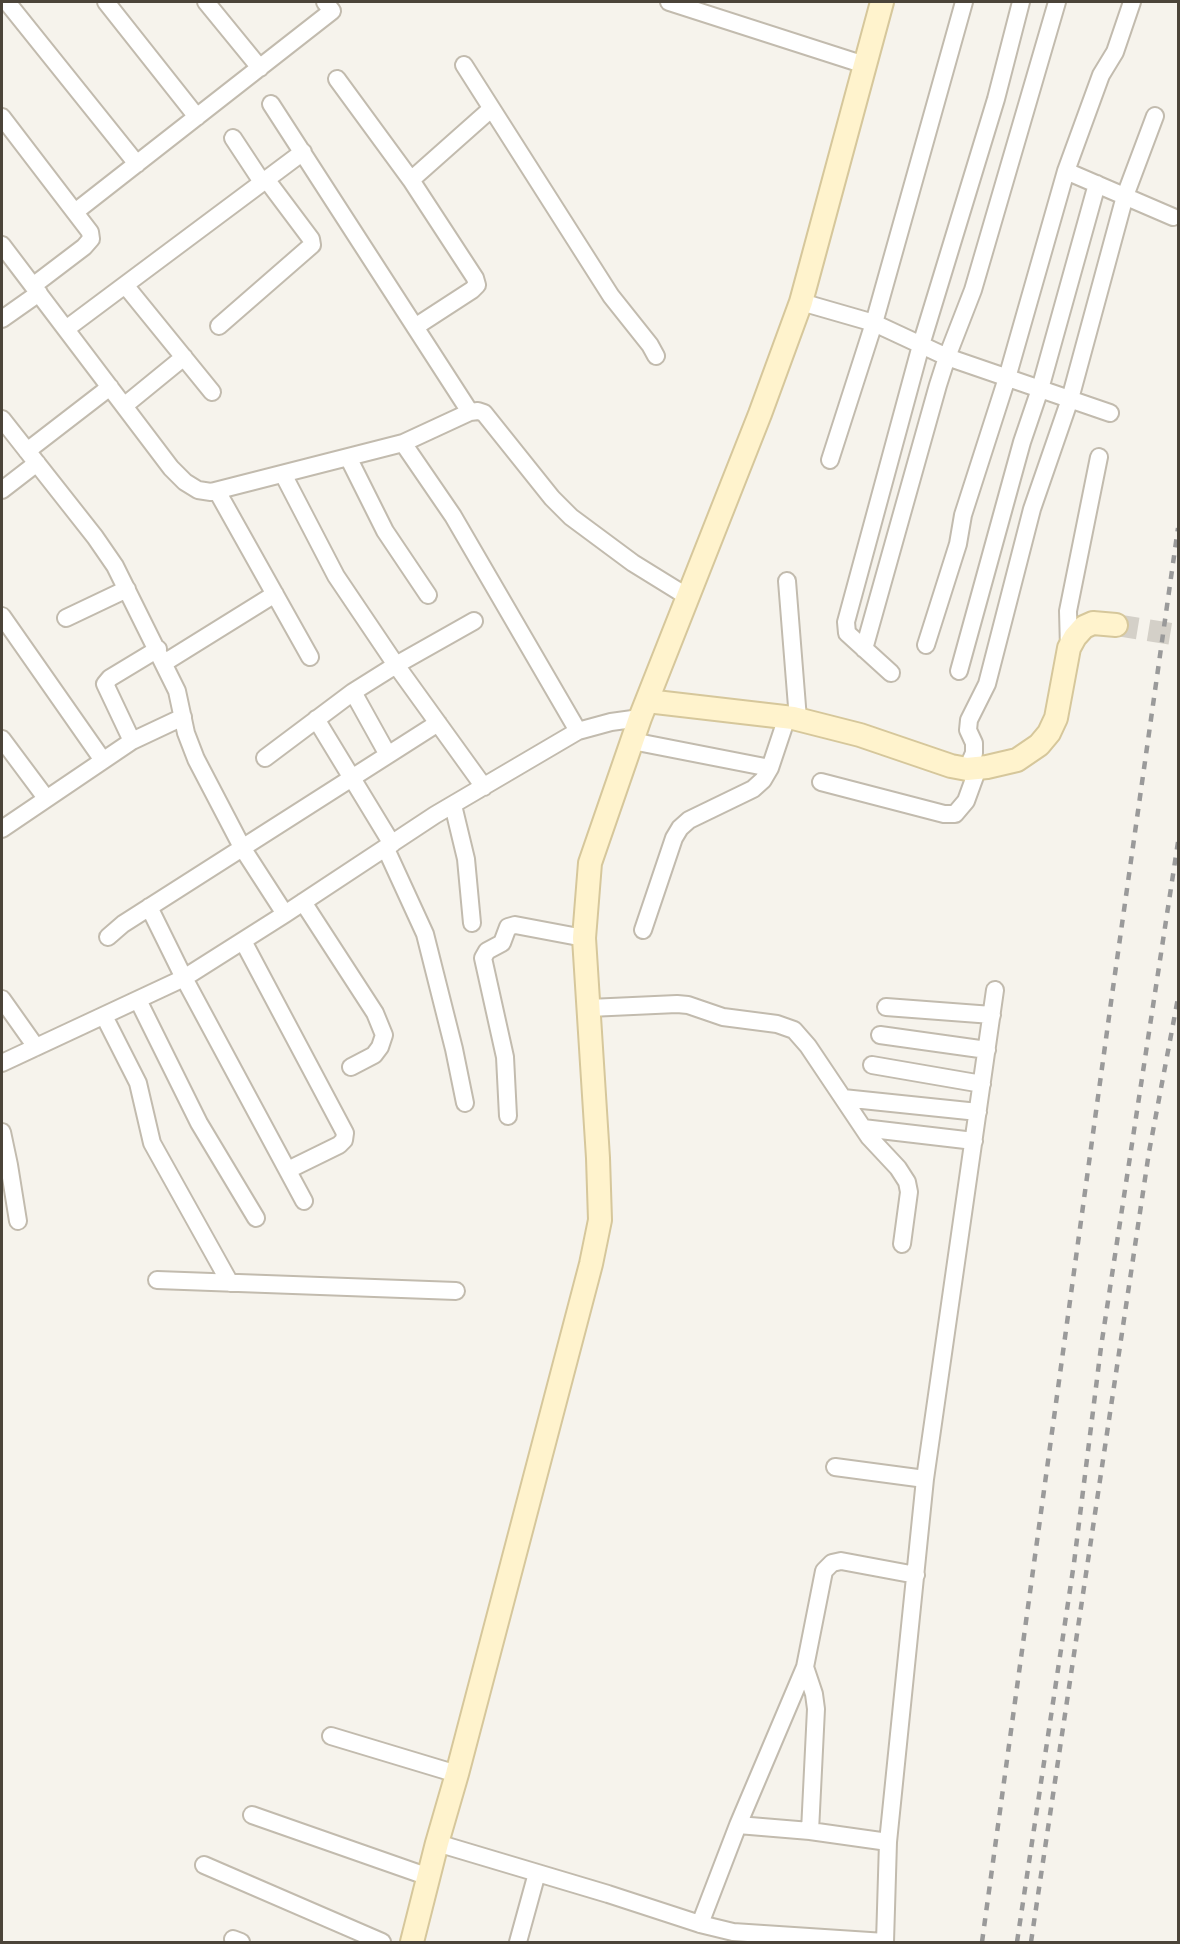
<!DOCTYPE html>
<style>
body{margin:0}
#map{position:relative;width:1180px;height:1944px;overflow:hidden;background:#f6f3ec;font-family:"IBM Plex Sans",sans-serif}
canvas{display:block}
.frame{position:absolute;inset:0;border:3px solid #4b4439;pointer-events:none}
</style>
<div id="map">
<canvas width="1180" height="1944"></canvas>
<div class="frame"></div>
</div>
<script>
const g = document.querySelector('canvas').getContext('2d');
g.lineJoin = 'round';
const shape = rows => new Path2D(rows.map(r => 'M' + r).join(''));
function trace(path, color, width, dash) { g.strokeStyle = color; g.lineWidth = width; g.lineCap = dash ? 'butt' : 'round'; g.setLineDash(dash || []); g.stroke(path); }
trace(shape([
 [1116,625,1178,635]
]), '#d4d0c8', 22, [22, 11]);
const street = shape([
 [7,2,137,164],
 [106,2,197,117],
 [206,2,260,68],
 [669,2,865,65],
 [464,65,611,296,650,345,656,356],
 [337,79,411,180,475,278,477,285,472,290,415,327],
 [271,104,470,412],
 [2,117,90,232,91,239,84,247,34,285],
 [233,138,262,182],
 [1066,171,1173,217],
 [411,180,491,109],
 [75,212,332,11,325,2],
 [2,245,171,468,185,482,198,490,211,492,403,443,470,412,478,411,484,413,552,498,571,517,633,563,688,597],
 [125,285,212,392],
 [801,302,874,323,947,357,1110,413],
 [2,319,39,293],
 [219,326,312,245,311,239,266,179],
 [66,329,303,152],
 [124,406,184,357],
 [2,419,95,537,115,566,177,691,186,733,196,759,243,849,285,914],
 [403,443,453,516,578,731],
 [27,451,110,387],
 [348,457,385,531,428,595],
 [830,460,874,323,964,2],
 [283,474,336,576,396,665,484,787],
 [2,490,37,463],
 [217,491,310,657],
 [787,581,798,719],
 [2,616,102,759],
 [66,618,127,589],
 [926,645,958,544,963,515,1007,378,1066,171,1101,75,1115,52,1132,2],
 [1069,648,1068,611,1099,457],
 [864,649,938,385,947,357,973,290,1057,2],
 [164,663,275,594],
 [959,671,1022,442,1040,389,1097,184],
 [891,673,847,633,846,622,921,345,996,99,1021,2],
 [353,692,388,755],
 [316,719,392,844],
 [2,739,46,798],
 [132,741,105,684,110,678,158,649],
 [632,741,770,768],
 [265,758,353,692,396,665,474,621],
 [967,769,974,753,974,743,968,730,969,720,987,684,1032,509,1070,399,1125,196,1155,116],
 [821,782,944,814,955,814,966,801,978,768],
 [453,805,466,859,472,923],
 [2,829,132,741,183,717],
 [386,849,425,934,454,1049,465,1103],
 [303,902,375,1013,384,1035,380,1047,374,1055,351,1067],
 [149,907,184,978,304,1201],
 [643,930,674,838,680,828,689,820,753,789,763,780,770,768,787,717],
 [108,937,123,924,438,723],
 [243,941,345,1133,344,1140,339,1145,288,1170],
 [2,999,36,1047],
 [138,1000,199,1123,256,1218],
 [886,1007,992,1015],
 [589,1008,677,1004,688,1005,723,1017,777,1024,794,1030,808,1046,869,1137,898,1168,907,1182,909,1192,902,1244],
 [104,1016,138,1083,152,1143,230,1283],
 [880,1035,987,1050],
 [2,1063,184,978,285,914,435,815,578,731,611,722,640,718],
 [872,1065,982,1084],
 [843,1098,978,1112],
 [508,1116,505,1057,483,958,487,951,502,943,508,927,515,925,584,938],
 [863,1128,974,1141],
 [2,1132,9,1165,18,1221],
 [157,1280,456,1291],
 [835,1467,925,1479],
 [331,1736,457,1774],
 [252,1815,429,1877],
 [738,1825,810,1831,888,1842],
 [810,1831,816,1709,814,1694,805,1667,824,1571,832,1563,841,1561,916,1575],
 [437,1843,608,1894,700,1924,733,1932,885,1942,888,1842,925,1479,995,990],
 [204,1865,382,1942],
 [700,1924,738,1825,805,1667],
 [233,1939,241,1942],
 [518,1942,537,1873]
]);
const secondary = shape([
 [647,701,793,718,860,735,951,766,967,769,987,767,1017,760,1039,745,1049,733,1056,718,1069,648,1075,637,1084,627,1093,623,1116,625],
 [412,1942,437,1843,457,1774,591,1264,600,1220,598,1158,584,938,590,863,640,718,760,414,801,302,882,2]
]);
trace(street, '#c2bbae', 20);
trace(secondary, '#d6c79b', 26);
trace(street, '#fff', 16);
trace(secondary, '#fff3cd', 22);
trace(shape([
 [982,1942,1112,995,1178,528],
 [1017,1942,1074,1563,1101,1347,1178,842],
 [1031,1942,1149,1152,1178,998]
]), '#9a9a9a', 4.5, [8, 8]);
</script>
